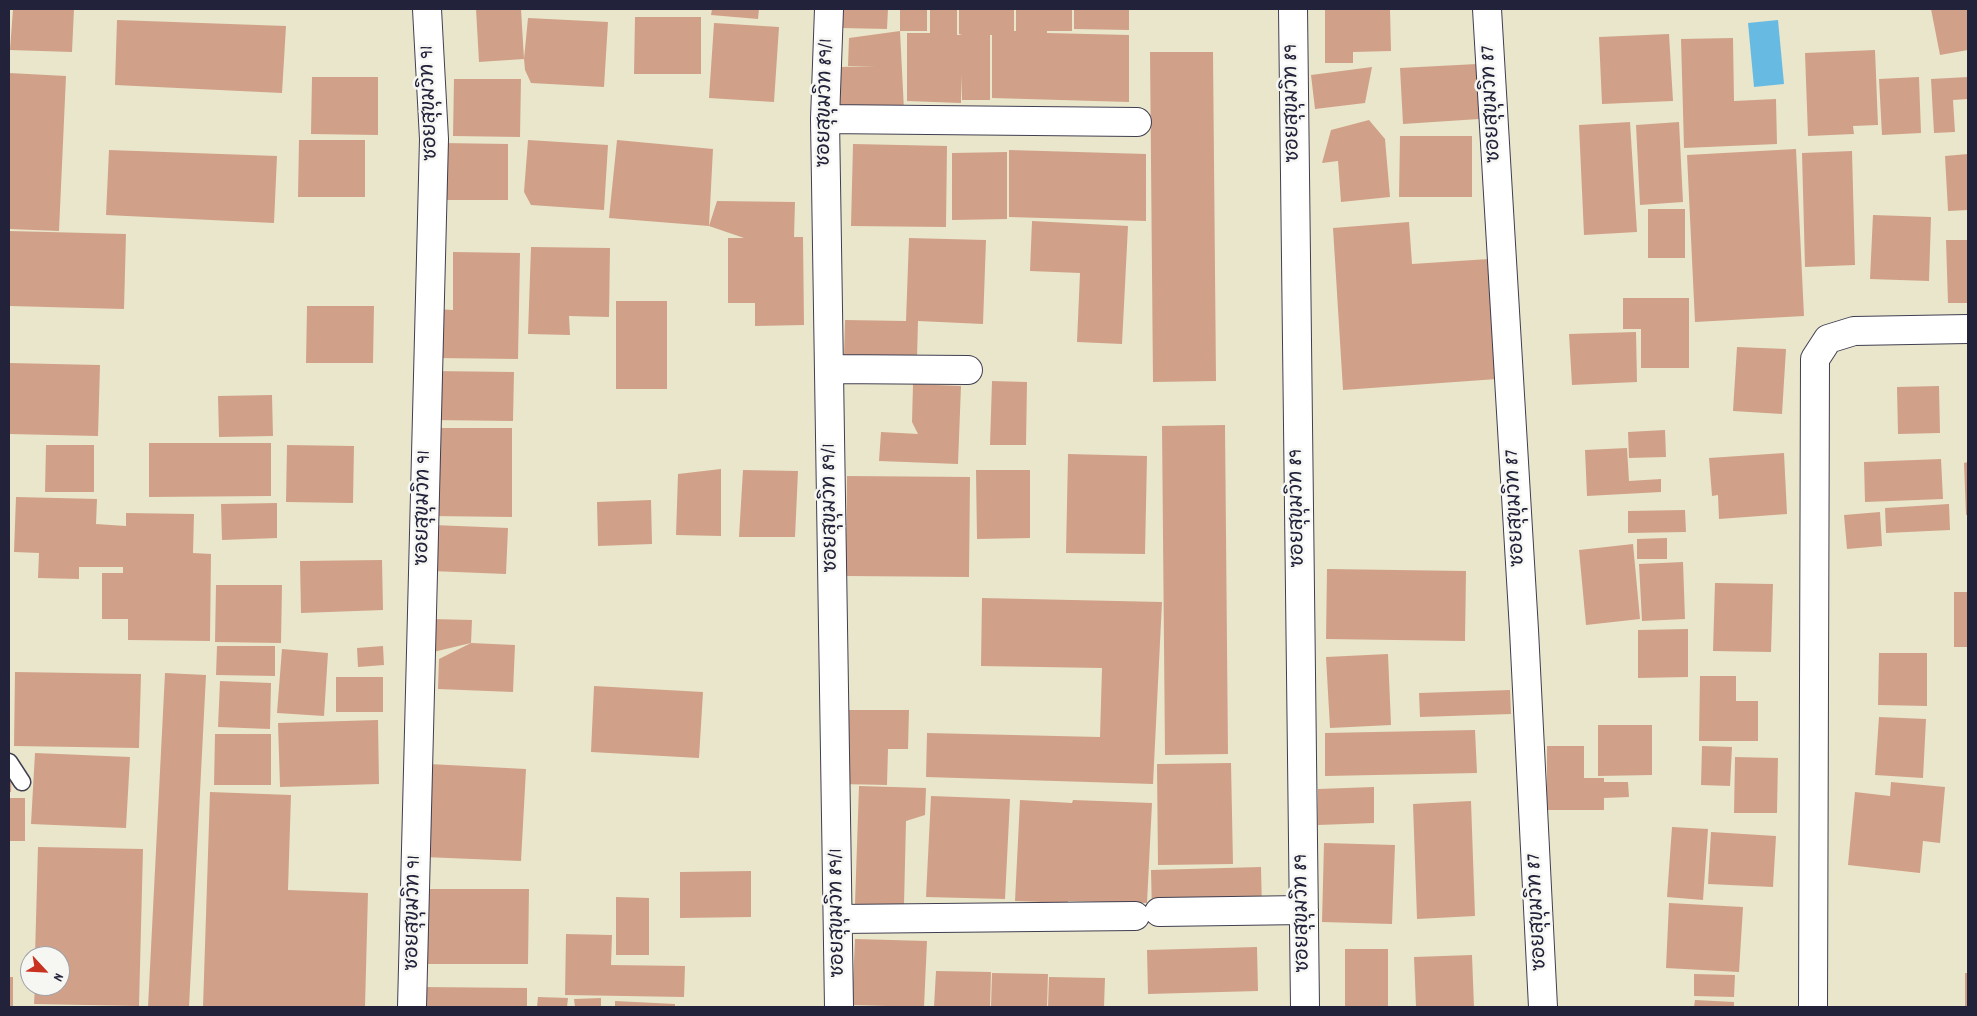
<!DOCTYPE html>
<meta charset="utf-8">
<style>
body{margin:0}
#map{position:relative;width:1977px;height:1016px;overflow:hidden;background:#eae6cb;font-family:Dekko,sans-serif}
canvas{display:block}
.frame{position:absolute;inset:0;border:10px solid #22223b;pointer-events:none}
.north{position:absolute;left:20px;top:946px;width:50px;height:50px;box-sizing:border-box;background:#f6f6f2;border:1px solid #a1a1a9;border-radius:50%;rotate:115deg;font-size:14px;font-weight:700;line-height:20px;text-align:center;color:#22223b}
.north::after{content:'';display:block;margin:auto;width:18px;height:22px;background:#c8321e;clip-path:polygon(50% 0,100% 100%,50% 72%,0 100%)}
</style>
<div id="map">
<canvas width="1977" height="1016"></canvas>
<div class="frame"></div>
<div class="north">N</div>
</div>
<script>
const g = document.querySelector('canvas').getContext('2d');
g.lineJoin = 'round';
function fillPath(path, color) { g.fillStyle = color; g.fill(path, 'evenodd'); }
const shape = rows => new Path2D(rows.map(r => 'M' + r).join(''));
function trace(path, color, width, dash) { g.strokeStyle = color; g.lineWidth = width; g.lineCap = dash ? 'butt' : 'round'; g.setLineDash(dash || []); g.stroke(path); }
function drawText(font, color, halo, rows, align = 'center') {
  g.font = font + ' Dekko,"Playpen Sans Thai",sans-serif'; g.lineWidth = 5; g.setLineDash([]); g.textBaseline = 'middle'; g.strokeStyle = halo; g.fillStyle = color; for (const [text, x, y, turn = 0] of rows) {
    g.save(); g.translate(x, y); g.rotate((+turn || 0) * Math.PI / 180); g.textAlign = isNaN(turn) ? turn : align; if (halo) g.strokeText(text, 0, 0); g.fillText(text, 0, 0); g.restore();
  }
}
fillPath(shape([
 [1778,20,1784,84,1754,87,1748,23]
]), '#67bbe3');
fillPath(shape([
 [13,9,74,9,72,52,10,50],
 [476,9,521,9,524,59,479,62],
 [712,9,759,9,758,19,711,15],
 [841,9,888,9,887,29,841,28],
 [900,9,927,9,927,31,900,31],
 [930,9,957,9,957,35,962,35,959,34,959,9,1014,9,1014,31,1016,31,1016,9,1072,9,1072,31,1047,31,1047,33,1129,35,1129,102,992,98,992,35,990,35,990,100,962,100,961,75,961,103,907,101,907,33,930,33],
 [1074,9,1129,9,1129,30,1074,29],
 [1325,9,1390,9,1391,51,1353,52,1353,63,1325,63],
 [1931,9,1968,9,1968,50,1940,55],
 [635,17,701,17,701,74,634,74],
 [528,18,608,22,604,87,531,83,525,70,524,59],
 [117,20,286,26,282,93,115,85],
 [714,23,779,27,774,102,709,98],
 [900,31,904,110,840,109,841,67,875,66,848,66,849,38],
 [1669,34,1673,101,1602,104,1599,37],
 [1733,38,1734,101,1776,99,1777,144,1684,148,1681,39],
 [1875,50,1878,125,1853,126,1854,134,1808,136,1805,53],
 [1150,52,1213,52,1216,381,1153,382],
 [1477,64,1479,119,1403,124,1400,68],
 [1372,67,1365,103,1315,109,1311,75],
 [9,73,66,76,59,231,9,229],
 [312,77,378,77,378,135,311,134],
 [1919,77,1921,133,1882,135,1879,79],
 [1968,77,1968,99,1953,100,1955,132,1934,133,1931,79],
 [454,79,521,79,520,137,453,136],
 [1369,120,1385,139,1390,197,1341,202,1338,161,1322,163,1331,130],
 [1630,122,1637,232,1584,235,1579,125],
 [1679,122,1683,202,1640,205,1636,125],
 [1400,136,1472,136,1472,197,1399,197],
 [299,140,365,140,365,197,298,197],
 [528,140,608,145,604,210,531,205,524,192],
 [617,140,713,149,709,226,717,201,795,202,794,237,803,237,804,325,755,326,755,303,728,303,728,238,744,238,709,226,609,218],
 [442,143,508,144,508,200,441,200],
 [853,144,947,146,946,227,851,226],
 [1796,149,1804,316,1695,322,1687,155],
 [109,150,277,156,274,223,106,215],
 [1009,150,1146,154,1146,221,1009,217],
 [1852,151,1855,265,1805,267,1802,153],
 [1007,152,1007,219,952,220,952,153],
 [1968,154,1968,210,1948,211,1945,156],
 [1648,209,1685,209,1685,258,1648,258],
 [1873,215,1931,217,1929,281,1870,279],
 [1032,221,1128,226,1122,344,1077,342,1080,273,1030,271],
 [1409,222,1412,264,1489,259,1497,379,1343,390,1333,228],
 [9,231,126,234,124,309,9,306],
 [909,238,986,240,983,324,918,321,917,359,844,357,845,320,906,321],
 [1946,240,1968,240,1968,303,1948,303],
 [531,247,610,248,609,317,569,316,570,335,528,334],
 [453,252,520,253,518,359,436,358,437,309,453,310],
 [1623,298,1689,298,1689,368,1641,368,1641,329,1623,329],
 [616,301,667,301,667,389,616,389],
 [307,306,374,306,373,363,306,363],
 [1636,332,1637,382,1572,385,1569,334],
 [1737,347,1786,349,1782,414,1733,411],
 [9,363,100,365,98,436,9,434],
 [432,371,514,372,513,421,431,420],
 [992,381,1027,382,1026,445,990,445],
 [913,384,961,386,958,464,879,461,881,432,918,434,912,422],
 [1939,386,1940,433,1898,434,1897,387],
 [272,395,273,436,219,437,218,396],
 [1225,425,1228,754,1165,755,1162,426],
 [436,428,512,428,512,517,431,516],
 [1665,430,1666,457,1629,458,1628,432],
 [149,443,271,443,271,496,149,497],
 [46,445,94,445,94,492,45,492],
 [287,445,354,446,353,503,286,502],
 [1627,448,1629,481,1661,479,1661,492,1587,496,1585,450],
 [1784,453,1787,514,1719,519,1718,495,1712,496,1709,458],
 [1068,454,1147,456,1145,554,1066,553],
 [1941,459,1943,499,1865,502,1864,462],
 [1968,462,1968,515,1966,515,1964,463],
 [721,469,721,536,676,535,678,474],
 [743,470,798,471,795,537,739,537],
 [976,470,1030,470,1030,538,977,539],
 [847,476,970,477,969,577,846,576],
 [16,497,97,499,96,524,126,526,126,513,194,514,193,553,211,554,210,641,128,640,128,619,102,619,102,573,123,573,123,567,79,567,79,579,38,578,39,553,14,552],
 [651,500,652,544,598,546,597,502],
 [277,503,277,538,222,540,221,504],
 [1949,504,1950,530,1886,533,1885,508],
 [1685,510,1686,532,1628,533,1628,511],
 [1880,512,1882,546,1847,549,1844,515],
 [433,525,508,528,506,574,431,571],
 [1667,538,1667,559,1637,559,1637,539],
 [1633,544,1640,619,1586,625,1579,550],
 [382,560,383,610,301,613,300,561],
 [1683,562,1685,619,1642,621,1639,564],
 [1327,569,1466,571,1465,641,1326,639],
 [1715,583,1773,584,1771,652,1713,651],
 [216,585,282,585,281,643,215,642],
 [1954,592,1968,592,1968,647,1954,647],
 [982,598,1162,602,1153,784,926,777,927,733,1100,737,1102,668,981,666],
 [431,619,472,620,471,643,429,653],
 [1688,629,1688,677,1638,678,1638,630],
 [471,643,515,645,513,692,438,689,439,659],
 [217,646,275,646,275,676,216,675],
 [383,646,384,665,358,667,357,648],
 [282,649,328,653,324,716,277,713],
 [1879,653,1927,653,1927,706,1878,705],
 [1388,654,1391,725,1330,728,1326,657],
 [15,672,141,674,139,748,14,746],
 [165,673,206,675,189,1007,148,1007],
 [1700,676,1736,676,1736,701,1758,701,1758,741,1699,741],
 [336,677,383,677,383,712,336,712],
 [220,681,271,683,270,729,218,727],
 [594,686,703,692,699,758,591,752],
 [1510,690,1511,714,1420,717,1419,693],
 [841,710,909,710,908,749,888,749,887,785,841,784],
 [1879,717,1926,719,1923,778,1875,775],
 [378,720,379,784,280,787,278,723],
 [1598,725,1652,725,1652,775,1598,776],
 [1475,730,1477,773,1325,776,1325,733],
 [215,734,271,734,271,785,214,785],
 [1547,746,1584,746,1584,778,1604,778,1604,782,1628,782,1629,797,1604,798,1604,810,1547,810],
 [1702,746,1732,747,1730,786,1701,785],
 [35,753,130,757,126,828,31,824],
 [1735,757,1778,758,1777,813,1734,813],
 [1231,763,1233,864,1158,865,1157,764],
 [429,764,526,769,521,861,424,857],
 [9,772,12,772,11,792,9,792],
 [1891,782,1945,787,1940,843,1923,841,1920,873,1848,865,1855,792,1890,796],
 [859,786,926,788,925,815,906,821,904,905,855,904],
 [1374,787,1374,823,1318,825,1318,789],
 [210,792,291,795,288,890,368,893,365,1007,203,1007],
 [931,796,1010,799,1005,899,926,897],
 [9,798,25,798,25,841,9,841],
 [1020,800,1072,803,1073,800,1152,803,1147,903,1068,901,1068,903,1015,901],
 [1471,801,1475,916,1417,919,1413,804],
 [1672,827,1708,829,1703,900,1667,897],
 [1711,832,1776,836,1773,887,1708,884],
 [1324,843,1395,845,1392,924,1322,922],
 [38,847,143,849,139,1006,34,1004,35,986,60,986,60,956,35,956],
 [1261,867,1262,912,1152,914,1151,870],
 [751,871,751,917,680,918,680,872],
 [426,889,529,889,528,964,425,964],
 [616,897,649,898,649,955,616,955],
 [1669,903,1743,907,1739,972,1666,968],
 [566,934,612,935,611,965,685,966,684,997,565,995],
 [855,939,927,941,924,1007,852,1005],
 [1257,947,1258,991,1148,994,1147,950],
 [1345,949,1388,949,1388,1007,1345,1007],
 [1472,955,1474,1007,1416,1007,1414,957],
 [936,971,991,972,990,1007,934,1007],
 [992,973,1048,974,1047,1007,991,1007],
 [1965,973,1968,973,1968,1007,1965,1007],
 [1694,974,1735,975,1734,997,1694,996],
 [9,977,13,977,13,1007,9,1007],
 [1049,977,1105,978,1104,1007,1048,1007],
 [423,987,527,988,527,1007,422,1007],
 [538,997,568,998,567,1007,537,1007],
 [601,998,601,1007,575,1007,574,999],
 [1695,1000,1734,1002,1734,1007,1694,1007],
 [615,1001,675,1004,675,1007,615,1007]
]), '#d0a188');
const service = shape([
 [9,762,22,782]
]);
const minor = shape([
 [829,9,825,119,839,1007],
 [1293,9,1305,1007],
 [1487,9,1524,630,1543,1007],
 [825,119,1137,122],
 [829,369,968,370],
 [1159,912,1304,910],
 [839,919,1135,916],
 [412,1007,434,139,427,9],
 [1813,1007,1815,359,1828,339,1854,331,1968,329]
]);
trace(service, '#403f51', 19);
trace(minor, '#403f51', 30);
trace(service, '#fff', 16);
trace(minor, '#fff', 28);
drawText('20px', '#22223b', '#f6f6f2', [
 ["ซอยสุขุมวิท 91",431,103,-92],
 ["ซอยสุขุมวิท 89/1",827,103,-89],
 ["ซอยสุขุมวิท 89",1294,103,-91],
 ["ซอยสุขุมวิท 87",1493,104,-93],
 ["ซอยสุขุมวิท 91",425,508,-89],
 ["ซอยสุขุมวิท 89/1",832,508,-91],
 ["ซอยสุขุมวิท 89",1299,508,-91],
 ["ซอยสุขุมวิท 87",1517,508,-93],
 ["ซอยสุขุมวิท 87",1539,912,-93],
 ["ซอยสุขุมวิท 91",415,913,-89],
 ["ซอยสุขุมวิท 89/1",839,913,-91],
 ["ซอยสุขุมวิท 89",1304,913,-91]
]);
</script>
